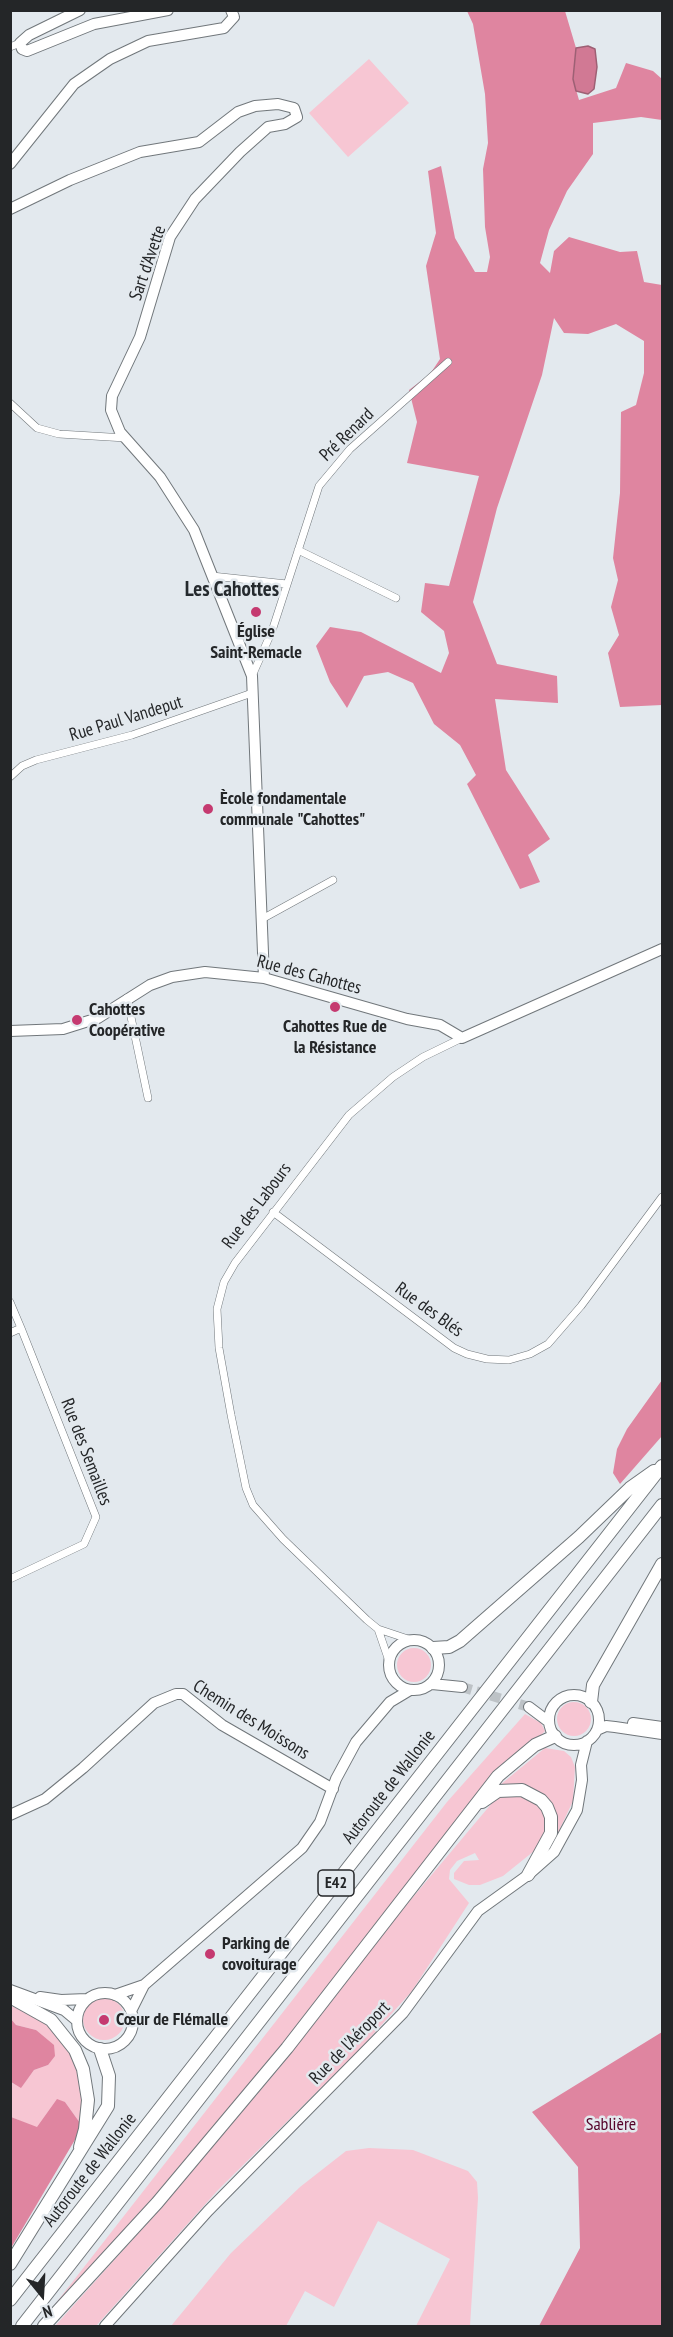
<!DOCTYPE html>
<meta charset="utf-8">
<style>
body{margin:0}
#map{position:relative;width:673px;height:2337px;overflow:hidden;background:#e3e9ee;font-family:"PT Sans Narrow",sans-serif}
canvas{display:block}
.frame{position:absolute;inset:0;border:12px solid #242628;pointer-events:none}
.north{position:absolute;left:12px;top:2265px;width:60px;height:60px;-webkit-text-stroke:4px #e3e9ee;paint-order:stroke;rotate:162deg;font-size:16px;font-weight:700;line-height:24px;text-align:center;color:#242628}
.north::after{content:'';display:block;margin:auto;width:21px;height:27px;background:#242628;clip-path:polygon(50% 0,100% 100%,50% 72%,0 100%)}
</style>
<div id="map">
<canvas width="673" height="2337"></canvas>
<div class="frame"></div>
<div class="north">N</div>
</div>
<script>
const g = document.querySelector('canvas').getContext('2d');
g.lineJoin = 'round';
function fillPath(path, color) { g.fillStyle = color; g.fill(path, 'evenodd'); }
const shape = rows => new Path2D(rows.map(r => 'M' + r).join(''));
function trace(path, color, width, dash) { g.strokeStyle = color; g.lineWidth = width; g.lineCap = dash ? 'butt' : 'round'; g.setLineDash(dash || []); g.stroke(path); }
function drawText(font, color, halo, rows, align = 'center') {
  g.font = font + ' "PT Sans Narrow",sans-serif'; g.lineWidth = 5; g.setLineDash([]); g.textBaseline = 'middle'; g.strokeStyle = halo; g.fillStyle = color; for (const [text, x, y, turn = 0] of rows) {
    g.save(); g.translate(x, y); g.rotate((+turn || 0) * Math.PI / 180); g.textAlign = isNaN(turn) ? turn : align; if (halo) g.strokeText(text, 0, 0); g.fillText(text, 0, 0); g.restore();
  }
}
fillPath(shape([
 [369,59,409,103,348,157,309,113],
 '397 1665a17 17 0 1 1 34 0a17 17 0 1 1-34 0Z',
 '557 1719a17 17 0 1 1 34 0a17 17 0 1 1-34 0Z',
 [525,1714,541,1723,545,1731,461,1817,376,1923,306,2019,177,2171,38,2326,447,1802],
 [545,1748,564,1751,571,1757,575,1767,573,1801,556,1837,554,1837,554,1812,500,1785],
 [522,1795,539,1805,546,1816,547,1834,539,1847,503,1876,480,1885,469,1885,454,1879,454,1873,464,1861,479,1860,475,1853,457,1861,450,1870,449,1879,469,1903,412,1991,360,2049,218,2190,96,2326,55,2326,152,2218,280,2067,403,1909,492,1803,499,1797],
 '83 2019a21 21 0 1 1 42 0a21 21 0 1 1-42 0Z',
 [11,2006,45,2019,71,2049,81,2077,83,2105,80,2123,65,2102,37,2128,11,2117,10,2082,21,2087,34,2070,48,2065,36,2030,16,2025,11,2019],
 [369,2148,413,2150,468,2171,477,2182,478,2198,470,2326,416,2326,450,2259,378,2221,334,2307,305,2291,286,2326,171,2326,231,2253,300,2187,346,2151]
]), '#f7c6d3');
fillPath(shape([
 [467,11,565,11,576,48,573,79,579,100,616,88,626,63,653,71,662,79,662,120,641,117,593,123,593,154,567,191,549,230,540,263,550,273,554,251,569,237,620,252,637,251,644,282,662,285,662,705,620,707,608,653,619,635,611,607,618,580,613,558,620,493,621,412,636,405,644,373,644,341,616,324,588,334,564,333,554,318,542,375,497,508,473,602,497,664,557,676,558,703,495,699,506,770,550,839,528,855,540,882,520,889,467,784,476,775,460,745,434,724,413,683,388,672,364,676,347,708,330,682,316,646,330,627,361,632,441,673,449,653,444,631,421,612,425,583,449,586,479,476,407,463,417,422,409,390,430,374,440,359,426,266,436,233,428,171,441,166,455,238,475,272,487,272,490,257,485,227,483,169,488,143,485,94,473,24],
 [662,1380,662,1436,620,1484,613,1473,617,1449,627,1429],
 [11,2019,16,2025,36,2030,54,2045,55,2056,48,2065,34,2070,21,2088,11,2082],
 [662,2032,662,2326,539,2326,580,2248,578,2167,532,2112],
 [57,2099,65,2102,80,2123,76,2138,11,2248,11,2117,37,2127]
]), '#df85a0');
const water = shape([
 [588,46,595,49,597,67,594,89,588,94,576,91,573,79,576,48,588,46]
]);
fillPath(water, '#d17994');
trace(water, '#9d6074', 1.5);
trace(shape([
 [462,1687,529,1707]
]), '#bdc2c6', 10, [10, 5]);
const street = shape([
 [10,47,20,43],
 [10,403,37,428,59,434,126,438],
 [298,550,396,598],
 [212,576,287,584],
 [252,676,272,631,319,486,350,449,448,362],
 [10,777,22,766,36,760,132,735,252,693],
 [262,919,333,880],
 [127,998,148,1098],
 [273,1212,454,1348,467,1354,487,1359,509,1360,530,1354,548,1344,581,1306,662,1197],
 [10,1302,21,1328],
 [10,1333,21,1328,96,1517,84,1544,10,1579],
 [378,1629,389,1661],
 [411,1640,378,1629,367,1620,283,1539,253,1505,246,1488,231,1415,219,1348,217,1309,224,1282,235,1263,349,1115,393,1077,423,1057,462,1038]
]);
const secondary = shape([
 [80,10,29,35,20,43,22,49,27,51,94,24,168,10],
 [10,164,74,84,110,59,148,41,224,28,234,17,231,10],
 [10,209,70,180,140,152,199,142,238,112,255,106,278,104,294,108,297,117,285,124,268,127,240,152,195,199,170,237,140,337,112,396,111,410,120,432,160,477,194,530,252,676,264,978],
 [10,1031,63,1029,98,1018,150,985,172,977,205,972,264,978,407,1019,440,1025,462,1038,662,949],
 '389 1665a25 25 0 1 1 50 0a25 25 0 1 1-50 0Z',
 [432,1684,462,1687],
 '549 1720a25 25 0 1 1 50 0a25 25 0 1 1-50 0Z',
 [529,1707,549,1722],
 [633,1723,662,1727],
 [597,1730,606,1726,615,1727,662,1734],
 [10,1815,45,1799,83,1768,154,1703,176,1694,183,1694,222,1725,333,1789],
 [10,1990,64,2010,76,2020],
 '77 2021a28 28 0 1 1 56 0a28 28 0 1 1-56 0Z',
 [115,1995,144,1985,302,1848,320,1822,336,1779,356,1742,390,1702,410,1690],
 [40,1997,61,2000,87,1999],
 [131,2011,144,1985],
 [105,2326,208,2211,403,2013,478,1911,528,1875,554,1852,577,1810,582,1780,581,1765,587,1741]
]);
const highway = shape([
 [433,1648,449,1647,460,1641,579,1537,630,1488,654,1471],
 [591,1702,593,1685,662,1564],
 [482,1802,498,1791,522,1790,541,1800,547,1807,551,1817,551,1833,528,1875],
 [10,1997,51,2020,75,2050,83,2069,88,2100,85,2129,80,2147],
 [10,2264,108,2106,109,2076,100,2049],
 [10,2300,662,1466],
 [22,2326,662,1505],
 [44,2326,157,2203,287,2048,498,1776,535,1745,555,1736]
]);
trace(street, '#71777b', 8);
trace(secondary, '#71777b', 12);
trace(highway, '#71777b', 14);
trace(street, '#fff', 7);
trace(secondary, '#fff', 10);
trace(highway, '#fff', 12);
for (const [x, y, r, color] of [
 [256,612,6,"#c53a70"],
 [208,809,6,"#c53a70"],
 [335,1007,6,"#c53a70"],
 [77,1020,6,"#c53a70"],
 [210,1954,6,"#c53a70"],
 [104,2020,6,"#c53a70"]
]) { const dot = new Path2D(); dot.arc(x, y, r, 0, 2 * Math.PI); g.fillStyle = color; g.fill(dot); trace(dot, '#e3e9ee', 2); }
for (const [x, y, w] of [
 [336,1883,36]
]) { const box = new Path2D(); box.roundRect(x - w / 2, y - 13, w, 26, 4.5); g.fillStyle = '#e3e9ee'; g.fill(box); trace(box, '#242628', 1.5); }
drawText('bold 16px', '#242628', null, [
 ["E42",336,1883]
]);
drawText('18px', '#242628', '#e3e9ee', [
 ["Sart d'Avette",148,263,-71],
 ["Pré Renard",347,435,-44],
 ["Rue Paul Vandeput",126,719,-17],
 ["Rue des Cahottes",309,975,15],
 ["Rue des Labours",257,1206,-53],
 ["Rue des Blés",429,1310,36],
 ["Rue des Semailles",86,1452,69],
 ["Chemin des Moissons",251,1720,32],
 ["Autoroute de Wallonie",389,1787,-52],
 ["Rue de l'Aéroport",350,2043,-46],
 ["Autoroute de Wallonie",90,2170,-52]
]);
drawText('bold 18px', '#242628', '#e3e9ee', [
 ["Église",256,632,"center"],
 ["Saint-Remacle",256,653,"center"],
 ["Ècole fondamentale",220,799],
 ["communale \"Cahottes\"",220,820],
 ["Cahottes",89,1010],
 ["Coopérative",89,1031],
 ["Cahottes Rue de",335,1027,"center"],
 ["la Résistance",335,1048,"center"],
 ["Parking de",222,1944],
 ["covoiturage",222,1965],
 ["Cœur de Flémalle",116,2020]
], 'left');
drawText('18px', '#550329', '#e3e9ee', [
 ["Sablière",611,2125]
]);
drawText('bold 21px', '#252a2e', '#e3e9ee', [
 ["Les Cahottes",232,590]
]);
</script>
